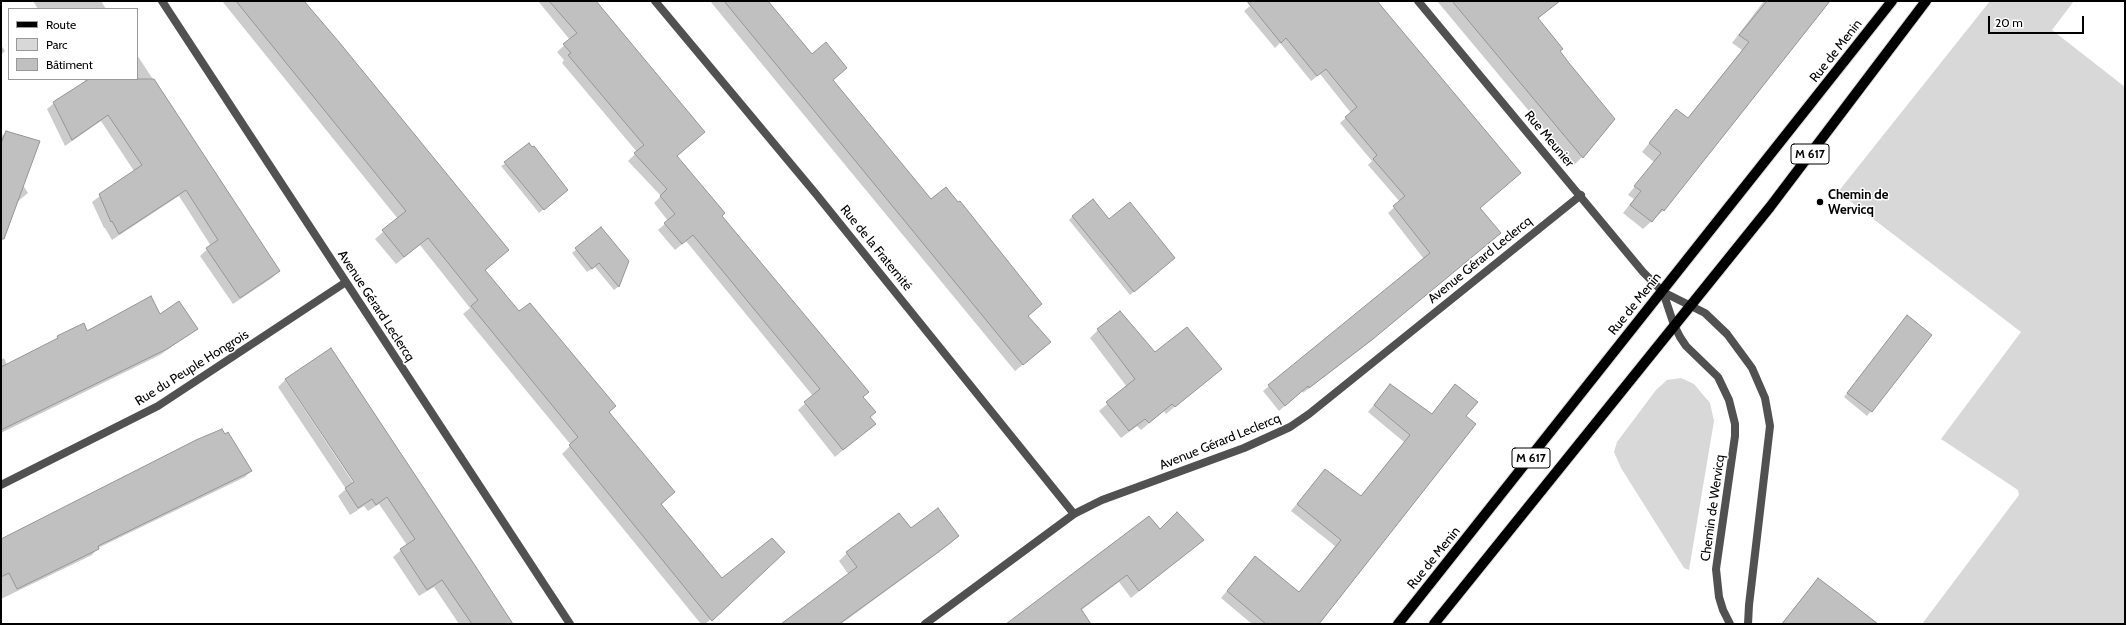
<!DOCTYPE html>
<meta charset="utf-8">
<style>
body{margin:0}
#map{position:relative;width:2126px;height:625px;overflow:hidden;background:#fff;font-family:Cabin,sans-serif}
canvas{display:block}
.frame{position:absolute;inset:0;border:2px solid #000;pointer-events:none}
.legend{position:absolute;left:8px;top:8px;width:130px;height:72px;box-sizing:border-box;background:#fff;border:1px solid #999;margin:0;padding:5px 7px;list-style:none;font-size:12px;color:#000}
.legend li{display:flex;align-items:center;gap:8px;height:20px}
.legend b{width:20px;border:1px solid #999}
.scale{position:absolute;left:1988px;top:16px;width:96px;height:18px;box-sizing:border-box;border:2px solid #000;border-top:0;padding-left:5px;font-size:12px;line-height:14px;white-space:nowrap;color:#000;-webkit-text-stroke:3px #fff;paint-order:stroke}
</style>
<div id="map">
<canvas width="2126" height="625"></canvas>
<div class="frame"></div>
<ul class="legend">
<li><b style="height:5px;background:#000"></b>Route</li>
<li><b style="height:11px;background:#d8d8d8"></b>Parc</li>
<li><b style="height:11px;background:#c0c0c0"></b>Bâtiment</li>
</ul>
<div class="scale">20 m</div>
</div>
<script>
const g = document.querySelector('canvas').getContext('2d');
g.lineJoin = 'round';
function fillPath(path, color) { g.fillStyle = color; g.fill(path, 'evenodd'); }
const shape = rows => new Path2D(rows.map(r => 'M' + r).join(''));
function trace(path, color, width, dash) { g.strokeStyle = color; g.lineWidth = width; g.lineCap = dash ? 'butt' : 'round'; g.setLineDash(dash || []); g.stroke(path); }
function drawText(font, color, halo, rows, align = 'center') {
  g.font = font + ' Cabin,sans-serif'; g.lineWidth = 3; g.setLineDash([]); g.textBaseline = 'middle'; g.strokeStyle = halo; g.fillStyle = color; for (const [text, x, y, turn = 0] of rows) {
    g.save(); g.translate(x, y); g.rotate((+turn || 0) * Math.PI / 180); g.textAlign = isNaN(turn) ? turn : align; if (halo) g.strokeText(text, 0, 0); g.fillText(text, 0, 0); g.restore();
  }
}
fillPath(shape([
 [1990,1,2074,1,2052,30,2125,87,2125,624,1922,624,2019,495,2018,490,1941,439,2021,332,1838,192],
 [1681,378,1694,384,1710,403,1714,421,1689,570,1684,568,1621,468,1614,452,1617,442,1656,390,1667,380]
]), '#d8d8d8');
fillPath(shape([
 [33,1,101,1,106,9,38,9],
 [222,1,299,1,508,250,485,271,519,313,615,406,608,413,674,492,661,505,722,579,724,608,705,624,701,624,562,454,571,445,463,314,470,308,420,245,396,264,375,239,398,219],
 [538,1,594,1,704,132,676,157,862,397,869,417,867,430,835,457,798,410,813,396,686,241,675,250,658,230,668,221,654,203,661,196,628,161,637,152,562,63,564,60,557,52,570,40],
 [710,1,767,1,920,189,1041,304,1028,316,1042,349,1015,371],
 [1246,1,1376,1,1494,238,1366,345,1303,393,1302,391,1279,411,1263,391,1424,259,1388,213,1400,202,1368,165,1372,161,1340,123,1351,113,1320,74,1311,81,1280,43,1275,48,1244,11,1250,6],
 [1437,1,1547,1,1551,7,1538,19,1559,51,1582,157,1574,165],
 [1764,1,1829,1,1664,210,1643,229,1623,213,1634,199,1628,195,1654,162,1642,152,1676,110,1687,119,1742,50,1732,43],
 [1,45,5,51,1,55],
 [137,55,279,271,272,278,233,304,200,256,211,246,179,196,112,240,105,228,104,228,92,202,134,171,101,121,65,146,47,109,54,103,86,82,83,79,137,79],
 [6,132,23,185,28,193,1,215,1,137],
 [532,149,563,194,539,213,501,166],
 [1073,216,1109,220,1170,261,1130,295,1069,220],
 [601,228,628,261,618,287,614,290,595,267,587,272,572,253],
 [160,315,196,329,160,355,1,433,1,360,4,358,7,365,53,342,58,337],
 [1907,316,1930,335,1867,416,1844,397],
 [1098,330,1155,354,1220,369,1166,414,1164,411,1141,430,1137,426,1121,438,1099,411,1127,387,1090,338],
 [285,380,356,487,357,486,287,380,511,624,459,624,434,587,419,596,393,557,407,545,379,504,368,511,364,506,350,515,338,496,346,489,278,387],
 [1390,385,1431,415,1449,392,1465,417,1317,624,1252,624,1221,598,1255,557,1299,593,1335,546,1291,511,1319,477,1360,497,1404,442,1368,412],
 [251,471,245,477,98,548,92,555,1,599,1,539],
 [910,530,958,536,950,544,841,624,784,624,849,575,839,561,847,553],
 [1202,540,1131,598,1119,582,1080,611,1090,624,1007,624],
 [1818,579,1878,624,1781,624]
]), '#0003');
const building = shape([
 [236,1,304,1,339,42,509,250,485,270,519,311,530,303,616,406,609,412,675,492,661,504,722,578,772,538,785,552,712,621,569,445,578,437,471,306,478,300,428,238,404,257,382,230,406,211,236,1],
 [549,1,596,1,705,132,677,156,725,213,722,216,869,392,863,397,876,412,870,417,876,424,843,450,804,402,820,389,693,235,682,244,664,223,675,214,660,196,667,189,634,153,644,145,568,55,571,53,563,44,577,33,549,1],
 [724,1,768,1,812,54,826,42,847,68,833,80,931,199,946,187,958,202,960,201,1042,304,1028,316,1051,342,1023,365,724,1],
 [1247,1,1377,1,1521,173,1480,208,1501,233,1373,339,1309,388,1308,386,1285,406,1268,385,1430,253,1393,206,1405,196,1373,159,1377,155,1345,117,1357,107,1326,69,1317,76,1286,38,1281,43,1247,1],
 [1452,1,1560,1,1538,18,1563,49,1560,51,1569,63,1615,119,1583,158,1452,1],
 [1767,1,1830,1,1664,211,1662,209,1652,222,1630,205,1641,191,1634,186,1661,153,1649,143,1676,109,1688,118,1749,42,1739,35,1767,1],
 [89,79,154,79,280,271,240,298,206,248,218,240,186,190,119,234,112,221,111,222,99,194,142,165,108,115,72,140,53,102,89,79],
 [6,131,40,141,4,239,1,239,1,143,6,131],
 [529,143,532,147,534,146,568,190,544,210,504,162,529,143],
 [1093,199,1109,219,1130,202,1175,258,1134,292,1072,216,1093,199],
 [601,227,629,261,619,287,599,263,592,269,575,248,601,227],
 [151,296,160,314,179,301,198,329,167,349,1,430,1,367,58,338,57,336,84,323,87,331,151,296],
 [1120,311,1155,352,1187,327,1222,369,1175,407,1172,404,1149,423,1145,419,1129,431,1106,402,1135,379,1097,329,1120,311],
 [1907,315,1932,335,1872,412,1847,393,1907,315],
 [331,348,474,564,513,624,472,624,442,580,427,590,400,549,415,539,387,497,376,505,372,499,358,508,345,488,354,482,285,379,331,348],
 [1390,384,1432,414,1455,384,1478,402,1466,416,1476,424,1319,624,1266,624,1227,591,1255,556,1299,592,1341,540,1297,504,1325,469,1361,496,1410,435,1374,405,1390,384],
 [222,429,225,434,228,432,252,471,98,546,99,549,17,589,9,573,1,577,1,539,196,440,222,429],
 [938,508,959,536,937,553,839,624,781,624,857,567,846,552,899,513,911,528,938,508],
 [1177,512,1204,540,1139,591,1127,575,1081,609,1091,624,1006,624,1149,516,1160,529,1177,512],
 [1818,578,1838,593,1878,624,1782,624,1818,578]
]);
fillPath(building, '#c0c0c0');
trace(building, '#959595', 1);
const primary = shape([
 [1398,624,1892,1],
 [1434,624,1770,207,1926,1]
]);
trace(primary, '#dbdbdb', 12);
trace(shape([
 [162,1,570,624],
 [655,1,816,194,1074,514],
 [1418,1,1643,272,1663,292,1705,313,1727,334,1752,368,1765,398,1770,426,1749,605,1748,624],
 [1663,292,1674,325,1680,337,1686,346,1718,377,1729,400,1735,424,1735,436,1716,569,1719,597,1723,610,1730,624],
 [1,485,158,406,346,282],
 [925,624,1074,514,1102,500,1244,448,1290,427,1309,414,1581,195]
]), '#515151', 8);
trace(primary, '#000', 10);
for (const [x, y, r, color] of [
 [1820,202,4,"#000"]
]) { const dot = new Path2D(); dot.arc(x, y, r, 0, 2 * Math.PI); g.fillStyle = color; g.fill(dot); trace(dot, '#fff', 1.5); }
for (const [x, y, w] of [
 [1810,154,38],
 [1531,458,38]
]) { const box = new Path2D(); box.roundRect(x - w / 2, y - 10, w, 20, 3); g.fillStyle = '#fff'; g.fill(box); trace(box, '#000', 1); }
drawText('bold 12px', '#000', null, [
 ["M 617",1810,154],
 ["M 617",1531,458]
]);
drawText('13px', '#000', '#fff', [
 ["Rue de Menin",1836,51,-52],
 ["Rue Meunier",1549,139,50],
 ["Rue de la Fraternité",876,248,51],
 ["Avenue Gérard Leclercq",1480,260,-39],
 ["Rue de Menin",1635,304,-51],
 ["Avenue Gérard Leclercq",376,306,57],
 ["Rue du Peuple Hongrois",192,368,-32],
 ["Avenue Gérard Leclercq",1220,442,-22],
 ["Chemin de Wervicq",1713,508,-82],
 ["Rue de Menin",1434,558,-51]
]);
drawText('bold 13px', '#000', '#fff', [
 ["Chemin de",1828,195],
 ["Wervicq",1828,210]
], 'left');
</script>
